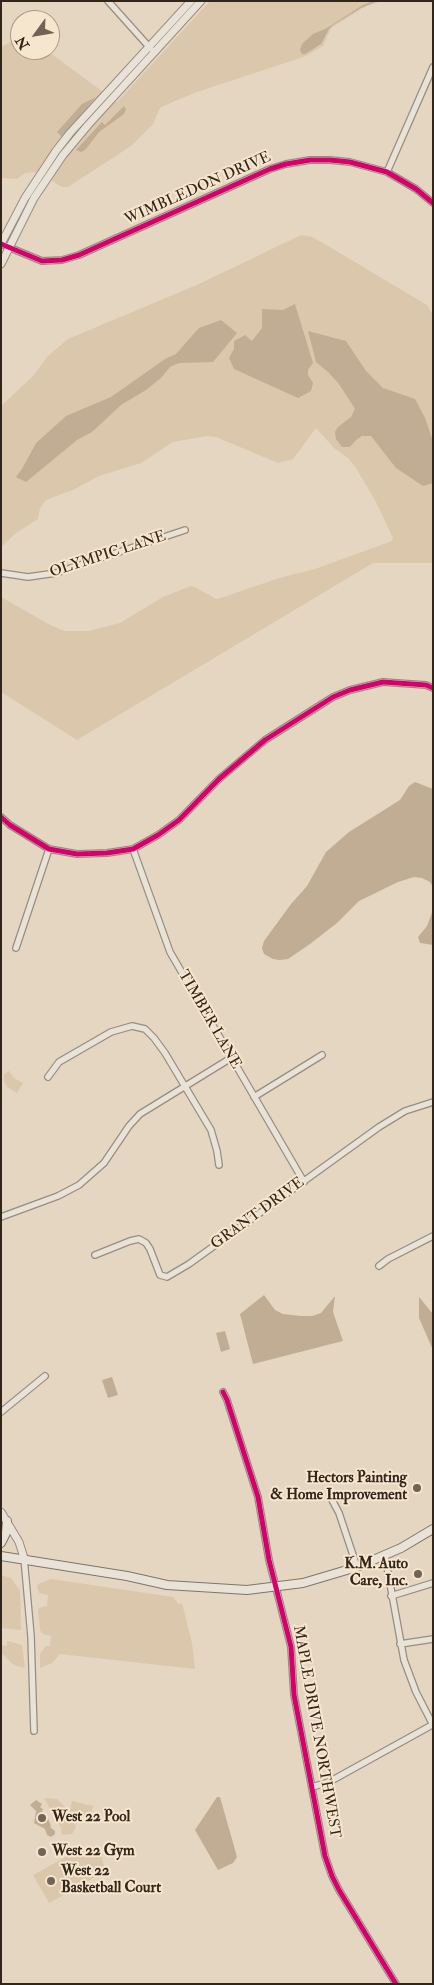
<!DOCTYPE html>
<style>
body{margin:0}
#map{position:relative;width:434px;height:1985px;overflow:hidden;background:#e5d6c2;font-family:"IM FELL Double Pica",serif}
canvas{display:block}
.frame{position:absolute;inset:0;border:2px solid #32251a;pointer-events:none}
.north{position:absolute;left:10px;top:10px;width:50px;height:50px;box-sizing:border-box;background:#f7e6ce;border:1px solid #a89986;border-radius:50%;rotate:238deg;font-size:14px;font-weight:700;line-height:20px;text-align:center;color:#32251a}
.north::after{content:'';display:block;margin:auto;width:18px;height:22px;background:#716355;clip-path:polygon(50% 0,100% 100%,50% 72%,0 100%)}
</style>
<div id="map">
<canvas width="434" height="1985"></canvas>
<div class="frame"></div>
<div class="north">N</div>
</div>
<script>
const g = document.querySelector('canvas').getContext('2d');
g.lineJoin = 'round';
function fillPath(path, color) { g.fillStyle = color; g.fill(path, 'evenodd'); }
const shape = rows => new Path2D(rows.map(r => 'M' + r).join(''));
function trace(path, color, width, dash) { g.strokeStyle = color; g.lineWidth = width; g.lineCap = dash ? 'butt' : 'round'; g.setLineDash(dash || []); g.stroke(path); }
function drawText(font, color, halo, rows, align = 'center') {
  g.font = font + ' "IM FELL Double Pica",serif'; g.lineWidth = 4; g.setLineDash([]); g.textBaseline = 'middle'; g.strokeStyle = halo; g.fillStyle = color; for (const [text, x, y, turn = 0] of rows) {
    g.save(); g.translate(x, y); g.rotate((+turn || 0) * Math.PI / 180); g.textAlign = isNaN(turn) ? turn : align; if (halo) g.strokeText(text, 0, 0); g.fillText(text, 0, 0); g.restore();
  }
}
fillPath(shape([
 [210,1,383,1,366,6,331,28,323,46,306,56,197,92,163,106,160,108,153,124,131,146,68,187,62,187,37,172,25,173,17,179,1,178,1,47,20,37,20,50,46,50,117,102],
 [301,235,312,237,323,243,427,305,433,315,433,563,373,563,77,740,1,692,1,597,52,626,65,631,89,631,120,623,163,597,191,586,195,587,216,599,221,598,279,578,315,569,392,541,393,538,376,502,356,468,348,458,334,448,316,428,293,459,278,463,216,437,207,436,173,442,141,463,99,476,75,489,46,500,40,508,38,519,16,533,1,547,1,406,33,376,48,356,68,339,199,284],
 [9,1071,14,1078,23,1083,17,1093,7,1087,4,1081,4,1074],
 [1,1575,11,1578,20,1591,21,1630,1,1628],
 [51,1579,173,1597,179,1604,182,1603,192,1643,195,1669,60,1654,52,1663,40,1668,40,1654,46,1646,50,1646,51,1636,43,1634,40,1630,38,1611,39,1608,47,1606,48,1595,39,1593,37,1586,38,1584],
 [7,1641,22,1645,25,1668,14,1665,1,1653,1,1645,7,1646],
 [44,1798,57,1799,64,1806,68,1815,73,1818,76,1827,72,1834,62,1835,61,1828],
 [72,1801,93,1806,90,1818,69,1813],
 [82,1848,99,1851,106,1871,49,1903,33,1875]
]), '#dbc7ac');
fillPath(shape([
 [373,1,378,1,361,8,333,25,329,29,321,44,305,54,302,54,300,50,302,44,313,34,327,28,363,5],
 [96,97,62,137,57,132,82,104],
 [124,106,126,109,124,114,99,132,85,150,81,152,76,150,102,122,105,125],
 [295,304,313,363,308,370,308,375,313,383,311,391,298,398,234,369,229,358,234,349,234,341,245,335,252,341,262,328,262,309,283,310],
 [221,320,237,333,213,362,179,363,170,367,161,378,146,390,121,405,92,432,77,440,26,482,16,477,22,469,36,443,66,416,111,397,165,359,176,354,199,328],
 [308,331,346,341,366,371,383,388,415,399,425,418,433,441,433,483,423,486,396,468,371,436,362,436,356,440,350,447,342,447,336,439,335,432,338,427,351,417,355,409,339,384,328,372,316,362],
 [415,782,433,789,433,887,430,882,422,878,414,877,398,882,359,901,337,923,310,944,288,959,280,960,273,959,264,954,262,948,264,941,291,904,307,886,326,852,349,832,400,800,409,786],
 [433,910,433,945,420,943,418,937,427,926],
 [264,1295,275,1310,283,1314,301,1316,312,1316,321,1313,335,1296,333,1312,343,1341,253,1364,240,1314],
 [419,1297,433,1314,433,1350,419,1318],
 [225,1331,230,1349,221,1352,216,1333],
 [112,1377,118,1395,108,1398,102,1380],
 [217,1797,220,1797,237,1857,233,1863,218,1870,195,1830],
 [36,1800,42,1804,40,1807,43,1809,42,1811,47,1816,51,1826,50,1827,55,1831,55,1834,51,1837,47,1835,45,1829,34,1823,36,1811,30,1805]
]), '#c1ad94');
const minor = shape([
 [108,1,151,49],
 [387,172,433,67],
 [1,244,42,261,62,260,79,255,270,169,286,164,310,160,330,160,350,162,387,172,416,189,433,203],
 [1,573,28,577,56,573,185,530],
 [1,817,10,825,49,849,77,854,107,853,133,849,158,835,179,820,219,779,265,740,333,697,350,690,383,682,426,685,433,688],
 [133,849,170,952,304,1182],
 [16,948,49,849],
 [48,1077,59,1062,111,1032,132,1026,145,1029,154,1038,165,1053,211,1130,217,1151,219,1165],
 [254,1097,322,1055],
 [1,1217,58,1196,79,1185,104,1163,129,1126,140,1114,231,1058],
 [95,1255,130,1241,139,1239,146,1243,150,1249,160,1275,167,1277,189,1264,379,1127,405,1111,433,1102],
 [379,1266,388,1259,433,1236],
 [223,1392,227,1400,258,1497,269,1560,291,1647,294,1695,325,1856,332,1876,339,1890,396,1984],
 [1,1412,45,1376],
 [331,1498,339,1513,357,1567],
 [385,1556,404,1660,416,1692,433,1725],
 [24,1558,31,1636,34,1731],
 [391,1596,433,1583],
 [400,1644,433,1639],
 [312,1787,329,1782,432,1725]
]);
const tertiary = shape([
 [1,244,25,198,56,151,70,133,191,1],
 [1,264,34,198,63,155,88,125,201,1],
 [1,1512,19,1542,24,1558]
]);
const secondary = shape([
 [1,1543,6,1533,7,1521],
 [1,1556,127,1576,167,1585,247,1590,303,1583,357,1567,401,1548,433,1529]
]);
trace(minor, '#978d81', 8);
trace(tertiary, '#978d81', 9);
trace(secondary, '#7e756a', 10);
trace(minor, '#e9e2d7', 5.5);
trace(tertiary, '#e9e2d7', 7);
trace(secondary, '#e9e2d7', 8);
trace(shape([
 [1,244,42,261,62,260,79,255,270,169,286,164,310,160,330,160,350,162,387,172,416,189,433,203],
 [1,817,10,825,49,849,77,854,107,853,133,849,158,835,179,820,219,779,265,740,333,697,350,690,383,682,426,685,433,688],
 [223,1392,227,1400,258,1497,269,1560,291,1647,294,1695,325,1856,332,1876,339,1890,396,1984]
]), '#d6006c', 5);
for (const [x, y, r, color] of [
 [417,1488,5,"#716355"],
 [418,1574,5,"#716355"],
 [42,1818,5,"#716355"],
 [42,1852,5,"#716355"],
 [51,1881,5,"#716355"]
]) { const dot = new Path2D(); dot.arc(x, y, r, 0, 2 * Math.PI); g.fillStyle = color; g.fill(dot); trace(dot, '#f7e6ce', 2); }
drawText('15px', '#32251a', '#f7e6ce', [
 ["WIMBLEDON DRIVE",198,189,-24],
 ["OLYMPIC LANE",108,555,-18],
 ["TIMBER LANE",209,1020,60],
 ["GRANT DRIVE",258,1214,-36],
 ["MAPLE DRIVE NORTHWEST",316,1732,80]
]);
drawText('bold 15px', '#32251a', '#f7e6ce', [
 ["Hectors Painting",407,1479,"right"],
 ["& Home Improvement",407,1496,"right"],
 ["K.M. Auto",408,1565,"right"],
 ["Care, Inc.",408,1582,"right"],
 ["West 22 Pool",52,1818],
 ["West 22 Gym",52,1852],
 ["West 22",61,1872],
 ["Basketball Court",61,1889]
], 'left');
</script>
